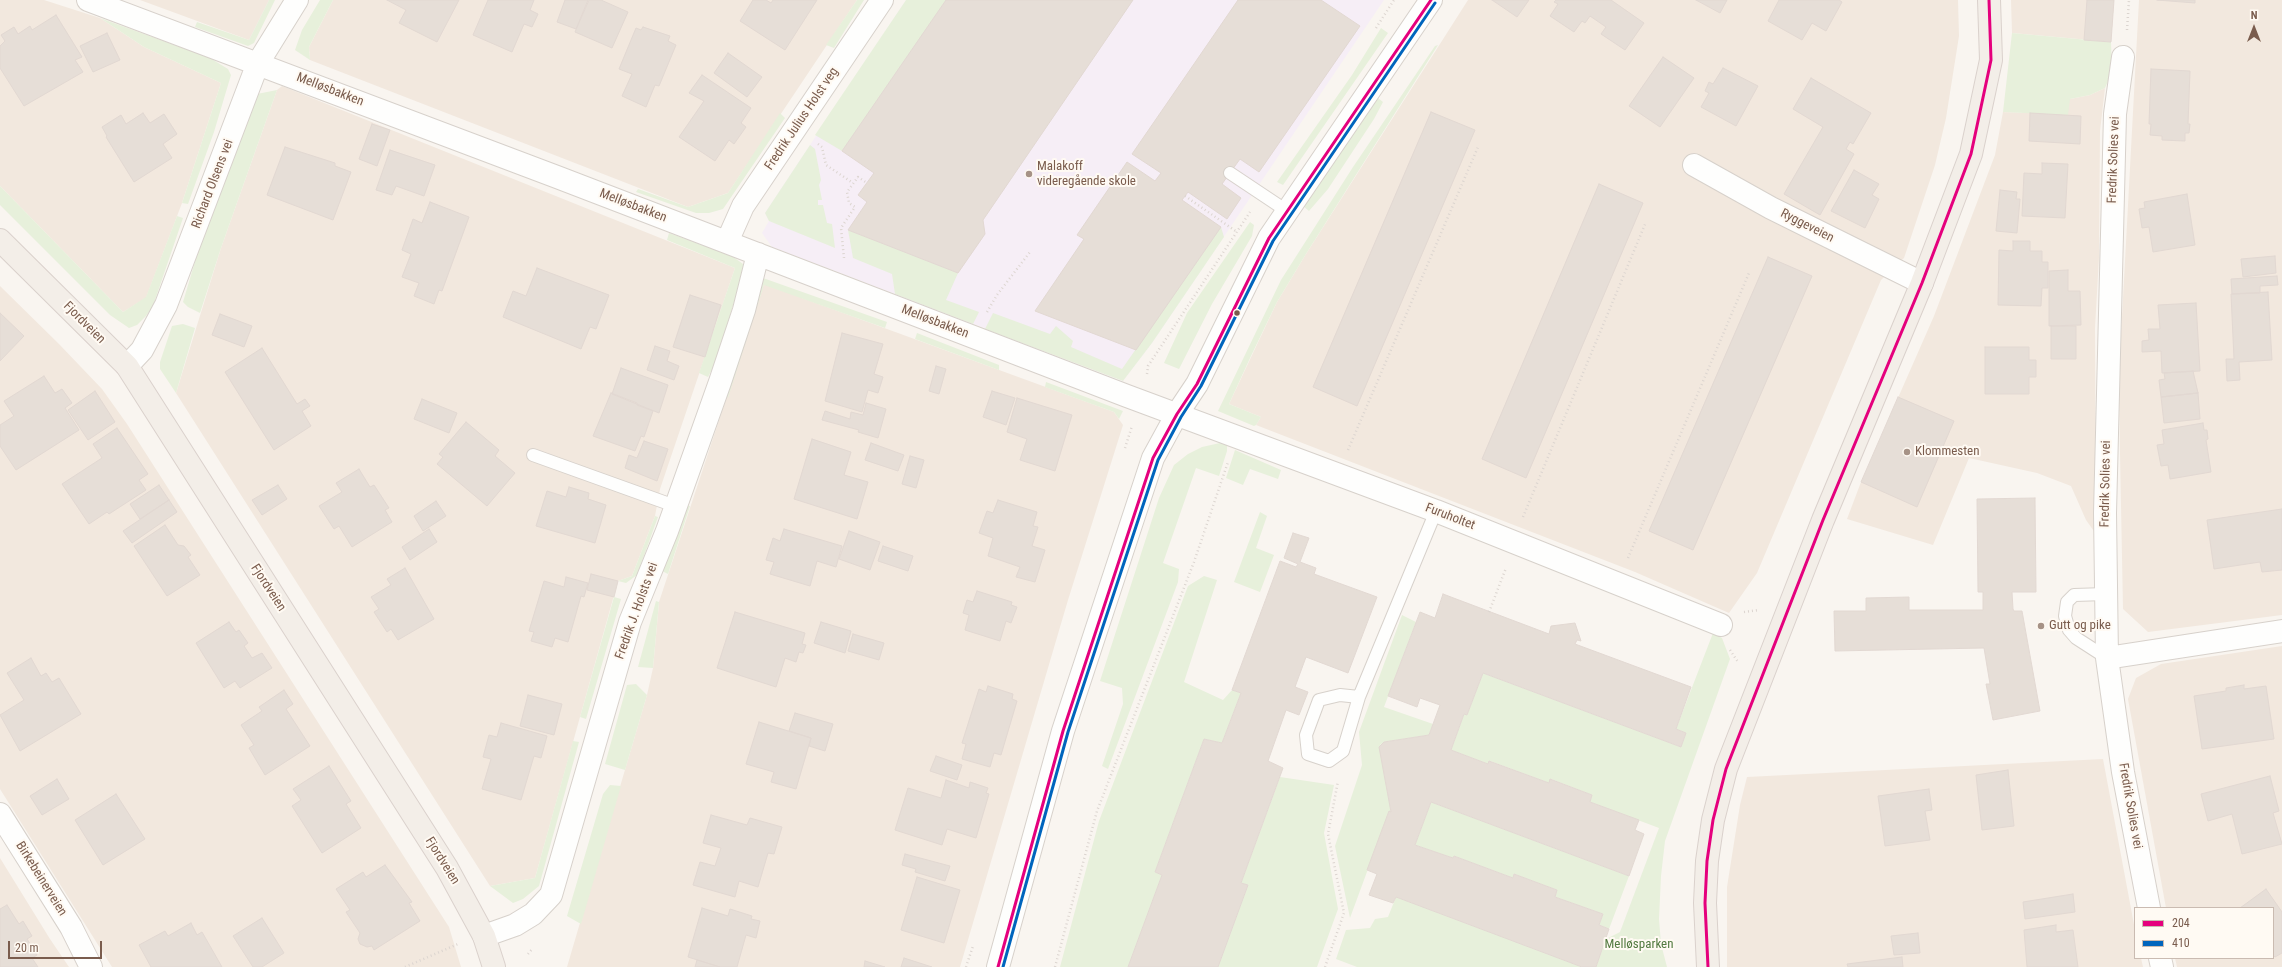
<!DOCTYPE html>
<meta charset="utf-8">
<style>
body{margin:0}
#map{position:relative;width:2282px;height:967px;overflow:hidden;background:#f9f5f0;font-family:"Roboto Condensed",sans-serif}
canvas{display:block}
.legend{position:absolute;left:2134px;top:907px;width:140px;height:52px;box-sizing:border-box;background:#fffaf3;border:1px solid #cabbb1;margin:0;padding:5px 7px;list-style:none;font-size:12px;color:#7a5c4d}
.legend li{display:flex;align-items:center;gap:8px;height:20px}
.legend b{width:20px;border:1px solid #cabbb1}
.north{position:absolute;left:2234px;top:8px;width:40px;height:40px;-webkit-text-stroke:3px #fffaf3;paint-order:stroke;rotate:0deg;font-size:11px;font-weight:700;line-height:16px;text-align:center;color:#7a5c4d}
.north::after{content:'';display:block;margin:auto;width:14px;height:18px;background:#7a5c4d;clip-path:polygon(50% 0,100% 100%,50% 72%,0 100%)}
.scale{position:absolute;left:8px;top:941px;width:94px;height:18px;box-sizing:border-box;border:2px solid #7a5c4d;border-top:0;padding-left:5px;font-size:12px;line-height:14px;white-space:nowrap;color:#7a5c4d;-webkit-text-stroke:3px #fffaf3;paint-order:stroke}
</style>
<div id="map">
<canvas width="2282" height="967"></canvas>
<ul class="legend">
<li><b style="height:5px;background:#e5007d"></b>204</li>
<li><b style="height:5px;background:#0065bd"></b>410</li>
</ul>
<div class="north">N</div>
<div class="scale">20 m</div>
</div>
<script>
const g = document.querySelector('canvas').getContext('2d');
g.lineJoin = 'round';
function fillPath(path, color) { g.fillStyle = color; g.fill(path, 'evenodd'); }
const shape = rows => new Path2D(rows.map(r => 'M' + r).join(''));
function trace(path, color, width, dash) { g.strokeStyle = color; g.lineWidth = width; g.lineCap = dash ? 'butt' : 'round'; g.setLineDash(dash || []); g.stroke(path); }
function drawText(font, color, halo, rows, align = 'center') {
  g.font = font + ' "Roboto Condensed",sans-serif'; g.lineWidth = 4; g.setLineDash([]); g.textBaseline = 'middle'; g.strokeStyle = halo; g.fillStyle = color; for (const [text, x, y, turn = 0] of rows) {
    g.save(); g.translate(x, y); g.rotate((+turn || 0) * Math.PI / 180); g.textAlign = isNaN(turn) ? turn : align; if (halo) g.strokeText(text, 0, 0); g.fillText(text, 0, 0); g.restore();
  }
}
fillPath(shape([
 [0,0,44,0,100,18,144,47,221,83,182,203,146,298,123,312,0,186],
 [140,0,269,0,249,40],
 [333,0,857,0,728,193,688,207,310,60,309,47],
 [1468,0,1958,0,1959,36,1946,118,1935,165,1904,258,1881,280,1757,573,1729,613,1635,572,1256,425,1261,417,1229,404,1277,302,1306,254],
 [2011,0,2114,0,2111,42,2012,33],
 [2139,0,2282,0,2282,615,2148,632,2123,609,2120,453,2119,373],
 [282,86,735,268,660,489,655,516,632,576,618,581,535,878,490,886,176,393,221,248,277,90],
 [2105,88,2100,131,2099,257,2095,328,2096,534,2086,520,2071,486,2037,473,1969,458,1933,545,1847,519,1861,482,1934,316,1995,155,2003,112,2030,113,2070,99,2090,95],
 [764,284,1114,412,1123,425,1068,600,960,967,567,967,647,695,653,668,659,602],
 [0,286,59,344,102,389,127,424,449,927,461,967,112,967,0,789],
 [2282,646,2282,967,2177,967,2175,958,2273,958,2273,908,2166,908,2128,699,2136,678,2161,664],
 [2103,759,2135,930,2135,958,2141,958,2143,967,1727,967,1727,887,1740,805,1747,777],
 [0,858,50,939,69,967,0,967]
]), '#f2e8de');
fillPath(shape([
 [906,0,1384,0,1152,343,1123,381,772,247,762,233,769,221,765,213]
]), '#f6eef6');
fillPath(shape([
 [269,0,275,0,254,43,248,46,195,27,197,22,249,40],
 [320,0,333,0,309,47,310,60,295,50,302,30],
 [857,0,864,0,834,48,826,45],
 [906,0,946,0,842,151,815,135],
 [100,18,210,58,228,69,231,75,214,132,188,204,182,203,221,83,144,47],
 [1381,28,1388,33,1283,185,1277,182,1352,75],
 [2012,33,2111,42,2112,72,2105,88,2090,95,2070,99,2068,115,2003,112],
 [1438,45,1306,254,1277,302,1251,356,1229,404,1261,417,1256,425,1254,426,1218,411,1281,280,1353,167,1435,46],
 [277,90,221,248,200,313,188,307,183,302,202,238,257,94],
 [1378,98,1383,102,1374,119,1328,189,1309,211,1303,206],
 [780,113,785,118,723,209,709,213,696,213,636,192,638,189,688,207,728,193],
 [810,145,815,149,821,180,819,185,822,200,818,200,818,205,823,205,827,223,832,224,835,248,769,221,765,213],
 [0,186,123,312,146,297,177,216,183,218,153,306,146,316,137,325,129,328,110,315,0,205],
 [1250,222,1254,225,1252,236,1212,304,1179,369,1164,363,1187,313],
 [1221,227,1224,237,1152,343,1123,381,985,329,993,313,1050,334,1056,326,1073,341,1071,347,1122,369],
 [848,230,958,273,946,300,979,312,973,324,895,294,892,274,853,258],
 [669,233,732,256,743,264,743,273,715,364,708,377,699,373,735,268,667,240],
 [763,278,887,322,885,328,764,285,728,398,726,395],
 [183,324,195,328,176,393,160,369,160,362,172,326],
 [917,333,999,365,999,370,915,339],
 [1046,382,1123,411,1119,419,1114,412,1045,387],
 [1220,443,1227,445,1227,451,1219,476,1196,468,1163,563,1179,569,1178,582,1108,769,1102,766,1123,704,1122,688,1100,681,1159,498,1174,465,1188,454,1202,447],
 [1235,450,1281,470,1278,479,1250,469,1243,485,1226,478],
 [685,505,690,506,668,574,662,571],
 [1260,512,1267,516,1256,548,1274,555,1260,592,1234,582],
 [655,516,658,517,637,575,626,583,618,581,632,576],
 [1204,576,1217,580,1184,682,1223,700,1232,690,1241,693,1222,743,1204,739,1155,872,1162,875,1128,967,1060,967,1099,821,1188,586],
 [614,597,621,599,586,719,580,717],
 [656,601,659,602,653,668,638,667],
 [1402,615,1416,622,1384,707,1433,724,1429,735,1384,742,1380,745,1391,812,1389,812,1350,918,1335,846,1362,765,1359,732],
 [1713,633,1722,638,1730,659,1665,841,1661,876,1659,919,1661,944,1667,967,1596,967,1606,939,1620,932,1659,828,1590,802,1592,795,1551,779,1549,783,1490,761,1488,764,1451,750,1464,714,1467,715,1483,673,1681,747,1686,733,1676,729],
 [636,684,647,695,625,770,605,764,627,685],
 [573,741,579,742,539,886,523,899,513,903,490,886,535,878],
 [1280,777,1334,785,1324,833,1338,909,1317,967,1218,967,1248,885,1241,883],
 [610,785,621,786,581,924,567,916,603,794],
 [1431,802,1629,876,1609,929,1599,925,1603,914,1555,897,1557,890,1514,874,1513,878,1454,856,1453,858,1415,845],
 [1396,897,1582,967,1357,967,1336,959,1346,930,1370,928,1375,919,1388,917]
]), '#e7f0db');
const building = shape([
 [387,0,459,0,437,42,399,23,406,10,387,0],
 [488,0,534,0,530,10,538,14,532,27,524,24,512,52,473,35,488,0],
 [565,0,588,0,576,29,557,22,565,0],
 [589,0,601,0,628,12,612,48,575,32,589,0],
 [753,0,766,0,771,3,773,0,817,0,785,50,740,21,753,0],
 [946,0,1133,0,983,220,985,234,958,273,848,230,867,202,858,195,874,173,842,151,946,0],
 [1238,0,1321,0,1360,26,1259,172,1240,159,1222,184,1241,198,1227,219,1188,192,1182,200,1221,227,1136,350,1035,311,1084,239,1077,235,1127,162,1155,181,1161,173,1132,154,1238,0],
 [1492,0,1529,0,1517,17,1492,0],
 [1556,0,1611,0,1644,23,1625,50,1601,34,1606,27,1590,16,1585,23,1582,21,1574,32,1550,16,1558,4,1554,2,1556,0],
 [1696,0,1727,0,1720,13,1696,0],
 [1779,0,1839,0,1842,2,1826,31,1812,23,1802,40,1768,21,1779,0],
 [2087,0,2114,0,2111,42,2084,40,2087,0],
 [2157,0,2195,0,2195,3,2157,0],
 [56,15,82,57,75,60,83,72,24,106,0,68,0,46,5,41,1,35,14,27,18,34,30,26,32,30,56,15],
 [643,27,670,36,668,41,676,45,659,86,655,85,646,107,622,96,632,74,619,69,636,28,641,30,643,27],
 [107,33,120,60,93,72,80,46,107,33],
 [728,53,762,77,747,97,714,73,728,53],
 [1663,57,1694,78,1660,127,1629,106,1663,57],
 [1723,68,1758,86,1736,126,1701,107,1709,93,1705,91,1709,82,1713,84,1723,68],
 [2151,69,2190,71,2188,124,2190,124,2189,133,2185,133,2185,141,2162,140,2162,136,2150,135,2151,124,2149,124,2151,69],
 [702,75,751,108,741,123,746,127,734,144,729,140,715,161,679,137,704,101,689,93,702,75],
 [1811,78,1871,113,1853,144,1850,142,1846,149,1854,154,1820,215,1784,194,1823,127,1793,109,1811,78],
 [1431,112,1475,130,1357,406,1313,387,1431,112],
 [143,113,150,123,164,114,177,134,163,144,172,158,134,182,106,137,107,136,102,127,121,115,126,124,143,113],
 [2030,113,2081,116,2080,144,2029,141,2030,113],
 [372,124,390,130,377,166,359,159,372,124],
 [285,147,335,163,335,166,351,172,333,220,267,195,285,147],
 [390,150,435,165,424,196,396,186,392,195,376,190,390,150],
 [2042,163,2068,164,2065,218,2022,216,2024,173,2042,174,2042,163],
 [1854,170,1879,184,1872,195,1879,199,1865,228,1831,211,1854,170],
 [1599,184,1643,203,1526,478,1482,459,1599,184],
 [2000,190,2017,192,2016,199,2020,199,2017,233,1996,231,2000,190],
 [2187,194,2195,245,2153,252,2149,227,2142,228,2139,209,2145,208,2144,202,2187,194],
 [430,202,469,217,442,291,439,290,434,304,414,296,419,283,402,277,411,254,402,250,413,219,422,223,430,202],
 [2013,241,2030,241,2030,251,2042,251,2042,262,2048,262,2048,288,2042,288,2041,306,1998,305,1999,250,2013,251,2013,241],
 [2275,256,2276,273,2243,277,2241,259,2275,256],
 [1768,257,1812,276,1693,550,1649,531,1768,257],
 [537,268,609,295,596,329,590,327,581,349,503,317,513,291,526,296,537,268],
 [2068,270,2068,291,2080,291,2081,325,2049,326,2049,271,2068,270],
 [2277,276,2278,285,2260,286,2260,293,2232,294,2231,279,2277,276],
 [2268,292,2272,360,2239,362,2240,380,2227,381,2226,359,2234,359,2231,294,2268,292],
 [690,295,721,305,705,357,673,347,690,295],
 [2196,303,2200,371,2162,373,2161,351,2142,352,2142,341,2149,340,2148,329,2160,329,2158,305,2196,303],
 [0,313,24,336,0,361,0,313],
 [220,314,252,326,244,347,212,335,220,314],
 [2051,326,2076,326,2076,359,2051,359,2051,326],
 [842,333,883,344,874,374,883,377,878,393,868,390,862,412,825,401,842,333],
 [655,346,670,351,667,361,679,366,674,380,647,370,655,346],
 [1985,347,2029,347,2029,360,2036,360,2036,377,2029,377,2029,394,1985,394,1985,347],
 [262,348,297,404,305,399,310,406,302,411,311,426,274,450,225,372,262,348],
 [936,366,946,369,939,394,929,391,936,366],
 [621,368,668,385,659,413,612,394,621,368],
 [2193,371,2198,393,2161,397,2159,380,2165,379,2164,373,2193,371],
 [44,376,55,393,62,389,72,403,65,408,79,430,16,470,0,446,0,425,14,416,4,401,44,376],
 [95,391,115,422,88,440,68,410,95,391],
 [992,391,1015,398,1006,425,983,417,992,391],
 [611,393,637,403,637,405,653,411,644,437,641,436,635,451,593,436,611,393],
 [2198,393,2200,419,2164,423,2161,397,2198,393],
 [1898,397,1954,421,1917,507,1861,482,1898,397],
 [1017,398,1072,415,1055,471,1020,460,1027,439,1007,432,1017,398],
 [422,399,457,413,449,433,414,419,422,399],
 [866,403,886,409,878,438,858,432,859,430,822,420,825,411,850,419,851,412,863,415,866,403],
 [466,422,499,450,495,456,515,473,487,506,437,464,443,457,439,454,466,422],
 [2203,423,2204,430,2207,430,2208,439,2206,440,2211,472,2170,479,2168,465,2161,466,2157,445,2164,444,2162,430,2203,423],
 [117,428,148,474,139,480,146,490,109,514,107,512,89,524,62,484,102,458,93,444,117,428],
 [812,439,851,452,844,475,868,482,857,519,794,499,812,439],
 [644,441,668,449,657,481,625,468,629,455,637,458,644,441],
 [871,443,904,455,898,471,865,460,871,443],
 [910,456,924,460,916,488,902,484,910,456],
 [359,469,370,487,374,485,389,508,385,510,392,522,352,547,339,526,334,529,319,506,342,492,336,483,359,469],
 [159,485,169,500,140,519,130,504,159,485],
 [278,485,287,499,262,515,252,500,278,485],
 [569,487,589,493,588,499,606,505,595,543,536,526,547,491,566,497,569,487],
 [2035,498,2036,592,2012,592,2013,609,2014,611,2022,611,2040,711,1993,720,1986,684,1990,684,1984,648,1835,651,1834,611,1866,611,1866,598,1909,597,1909,610,1983,610,1983,592,1978,592,1977,499,2035,498],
 [169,500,177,512,132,543,123,531,169,500],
 [998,500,1037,512,1033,526,1038,527,1032,546,1045,550,1035,582,1016,577,1020,567,988,556,993,538,979,533,987,511,993,513,998,500],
 [436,501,446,516,423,531,414,516,436,501],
 [2282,509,2282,570,2262,572,2260,562,2214,569,2207,520,2282,509],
 [165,525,178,545,184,546,191,555,188,557,200,575,167,596,134,546,165,525],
 [429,529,437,542,410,560,402,547,429,529],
 [784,529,842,546,836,567,817,561,810,586,770,574,774,562,766,560,773,538,780,541,784,529],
 [849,531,880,542,870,570,839,559,849,531],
 [1293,533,1309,538,1300,562,1316,568,1314,574,1377,597,1348,673,1306,657,1295,687,1308,692,1299,715,1286,710,1268,761,1283,768,1241,883,1248,885,1218,967,1128,967,1162,875,1155,872,1204,739,1222,743,1241,693,1232,690,1280,561,1296,567,1298,564,1284,558,1293,533],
 [883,546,913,556,908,571,878,561,883,546],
 [405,568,434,619,398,640,391,629,387,632,374,612,379,609,371,597,391,585,387,579,405,568],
 [591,574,618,581,614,597,587,590,591,574],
 [566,577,588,583,584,597,581,596,568,642,555,638,552,647,531,641,534,632,529,631,544,581,564,587,566,577],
 [977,591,1012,602,1011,605,1017,607,1011,623,1006,621,1000,641,965,630,969,615,963,613,967,600,973,602,977,591],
 [1443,594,1549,634,1551,626,1575,623,1581,641,1577,640,1575,644,1691,687,1676,729,1686,733,1681,747,1483,673,1467,715,1464,714,1451,750,1488,764,1489,761,1549,783,1550,779,1592,795,1590,802,1639,820,1635,830,1644,834,1629,876,1431,802,1415,845,1453,858,1454,856,1513,878,1514,874,1557,890,1555,897,1603,914,1599,925,1609,929,1596,967,1582,967,1396,897,1393,903,1369,895,1377,874,1367,870,1389,811,1391,812,1379,747,1384,742,1429,735,1440,705,1420,698,1417,707,1388,696,1420,612,1435,618,1443,594],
 [735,612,805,633,802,644,806,645,803,653,799,652,796,662,785,658,776,687,717,668,735,612],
 [229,622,236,632,239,630,248,643,244,646,252,658,262,653,272,668,240,688,235,681,224,688,196,643,229,622],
 [821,622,851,631,845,653,814,643,821,622],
 [853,634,884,643,879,660,848,651,853,634],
 [31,658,41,676,46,673,52,682,59,678,81,714,20,751,0,715,24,700,7,673,31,658],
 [2244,685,2244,689,2266,686,2274,739,2202,749,2194,696,2226,691,2226,688,2244,685],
 [988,686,1013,694,1012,699,1017,701,1001,755,994,753,990,767,962,759,966,744,962,743,979,689,986,692,988,686],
 [284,690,293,704,286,709,310,746,265,775,249,748,254,745,241,725,262,711,259,707,284,690],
 [528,695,562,704,554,735,520,726,528,695],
 [795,713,833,724,825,751,809,746,811,738,789,731,795,713],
 [759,722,811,738,796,789,771,782,774,772,746,764,759,722],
 [501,723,547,736,541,758,534,756,521,800,482,789,491,759,483,757,489,735,497,737,501,723],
 [936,756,962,765,957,780,930,771,936,756],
 [329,766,351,801,346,804,361,828,322,853,292,806,301,800,293,789,329,766],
 [2008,770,2014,826,1982,830,1976,775,2008,770],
 [2270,776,2279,811,2273,813,2282,844,2242,854,2232,814,2208,821,2201,794,2270,776],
 [57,779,69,799,42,815,30,796,57,779],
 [946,780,969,788,970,782,988,788,986,793,989,794,976,838,947,829,942,845,895,830,908,788,941,798,946,780],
 [1929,789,1932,810,1925,811,1930,840,1885,846,1878,796,1929,789],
 [116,794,145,839,103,865,75,820,116,794],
 [711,815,747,825,750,818,782,827,774,854,768,853,758,887,739,881,735,897,693,885,700,862,715,866,721,848,703,843,711,815],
 [905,854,950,866,945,881,915,872,916,869,902,865,905,854],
 [385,865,412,902,409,903,420,921,374,950,372,946,367,947,360,944,358,939,360,933,346,912,350,910,336,889,363,872,366,877,385,865],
 [917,877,960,890,944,943,901,930,917,877],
 [2266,889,2282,912,2282,953,2275,957,2273,955,2273,908,2240,908,2266,889],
 [2073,894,2075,912,2025,919,2023,902,2073,894],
 [7,905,19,924,23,921,32,936,27,939,37,955,32,958,38,967,0,967,0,909,7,905],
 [702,908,728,916,730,909,752,916,751,919,760,921,756,938,746,935,737,967,720,967,688,957,702,908],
 [262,918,284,953,262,967,253,967,233,936,262,918],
 [191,923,197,935,202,932,222,967,151,967,139,945,165,931,168,936,191,923],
 [2056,925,2056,932,2073,930,2078,967,2027,967,2024,930,2056,925],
 [1918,933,1920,953,1894,955,1891,936,1918,933],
 [1902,957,1903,967,1848,967,1847,964,1902,957],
 [904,958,932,967,901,967,904,958],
 [697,960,720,967,695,967,697,960],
 [865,961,885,967,864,967,865,961]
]);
fillPath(building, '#e6ded7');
trace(building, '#e2d8d2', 1);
const service = shape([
 [1230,173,1287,211],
 [533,455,675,506],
 [2106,594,2074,595,2067,602,2065,616,2069,630,2076,638,2107,658],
 [1359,697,1340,695,1319,700,1306,735,1308,754,1329,761,1343,751,1359,697,1436,511]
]);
const minor = shape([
 [88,0,557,177,1127,396,1436,511,1721,625],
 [2123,57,2115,114,2105,513,2107,658,2123,772,2149,908],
 [1694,165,1771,208,1922,283],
 [727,242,743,206,882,0],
 [127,366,142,350,166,305,258,63,297,0],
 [2107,658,2282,631],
 [0,814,71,927,91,967],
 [484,936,515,925,533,914,551,895,630,622,667,531,720,382,744,310,758,254],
 [2160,958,2162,967]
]);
const tertiary = shape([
 [998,967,1063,731,1153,458,1177,414,1197,384,1269,238,1431,0]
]);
const primary = shape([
 [0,240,127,366,447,868,484,936,494,967],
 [1708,967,1705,903,1707,861,1713,820,1726,769,1823,520,1922,283,1971,154,1991,60,1989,0]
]);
trace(service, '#d7d1cb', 14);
trace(minor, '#d7d1cb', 24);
trace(tertiary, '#d7d1cb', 24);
trace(primary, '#dad1cc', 24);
trace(shape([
 [1376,28,1394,0],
 [2127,30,2129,0],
 [818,144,822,147,826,165,853,183],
 [1185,196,1237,232],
 [844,258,841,228,855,207,849,203,847,192,858,177,867,183],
 [987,312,997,295,1030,252],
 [1147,374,1148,366,1250,212],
 [1125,448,1132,426],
 [1348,450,1478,147],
 [1523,517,1646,222],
 [1628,558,1749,273],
 [1489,612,1506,568],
 [1744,612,1759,610],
 [1730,650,1738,662],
 [528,954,533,948],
 [405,967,458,944],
 [966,967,973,946],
 [1055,967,1097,811,1194,562,1228,462],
 [1325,967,1344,913,1328,834,1338,781]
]), '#dcd5d0', 2.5, [1, 3]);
trace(service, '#fefefd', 12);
trace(minor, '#fefefd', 22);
trace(tertiary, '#fefefd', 22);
trace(primary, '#f3eee8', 22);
trace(shape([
 [998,967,1063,731,1153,458,1177,414,1197,384,1269,238,1431,0],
 [1708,967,1705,903,1707,861,1713,820,1726,769,1823,520,1922,283,1971,154,1991,60,1989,0]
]), '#e5007d', 3);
trace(shape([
 [1003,967,1068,732,1158,460,1181,417,1201,386,1273,241,1435,3]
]), '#0065bd', 3);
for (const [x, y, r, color] of [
 [1029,174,4,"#a69286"],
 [1237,313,3.5,"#7a5c4d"],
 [1907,452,4,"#a69286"],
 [2041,626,4,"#a69286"]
]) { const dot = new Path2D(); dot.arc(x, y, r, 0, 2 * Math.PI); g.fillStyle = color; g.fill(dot); trace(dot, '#fffaf3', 1.5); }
drawText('13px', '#7a5c4d', '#fffaf3', [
 ["Melløsbakken",330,90,21],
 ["Fredrik Julius Holst veg",802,119,-56],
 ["Fredrik Solies vei",2114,160,-88],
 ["Richard Olsens vei",213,184,-69],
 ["Melløsbakken",633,206,21],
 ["Ryggeveien",1807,226,27],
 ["Melløsbakken",935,322,21],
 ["Fjordveien",84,323,45],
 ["Fredrik Solies vei",2106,484,-89],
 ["Furuholtet",1450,517,21],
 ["Fjordveien",268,588,57],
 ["Fredrik J. Holsts vei",637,611,-70],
 ["Fredrik Solies vei",2130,806,80],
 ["Fjordveien",442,861,58],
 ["Birkebeinerveien",41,879,58]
]);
drawText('13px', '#7a5c4d', '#fffaf3', [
 ["Malakoff",1037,167],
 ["videregående skole",1037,182],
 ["Klommesten",1915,452],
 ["Gutt og pike",2049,626]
], 'left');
drawText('13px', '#537a41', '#fffaf3', [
 ["Melløsparken",1639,945]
]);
</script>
